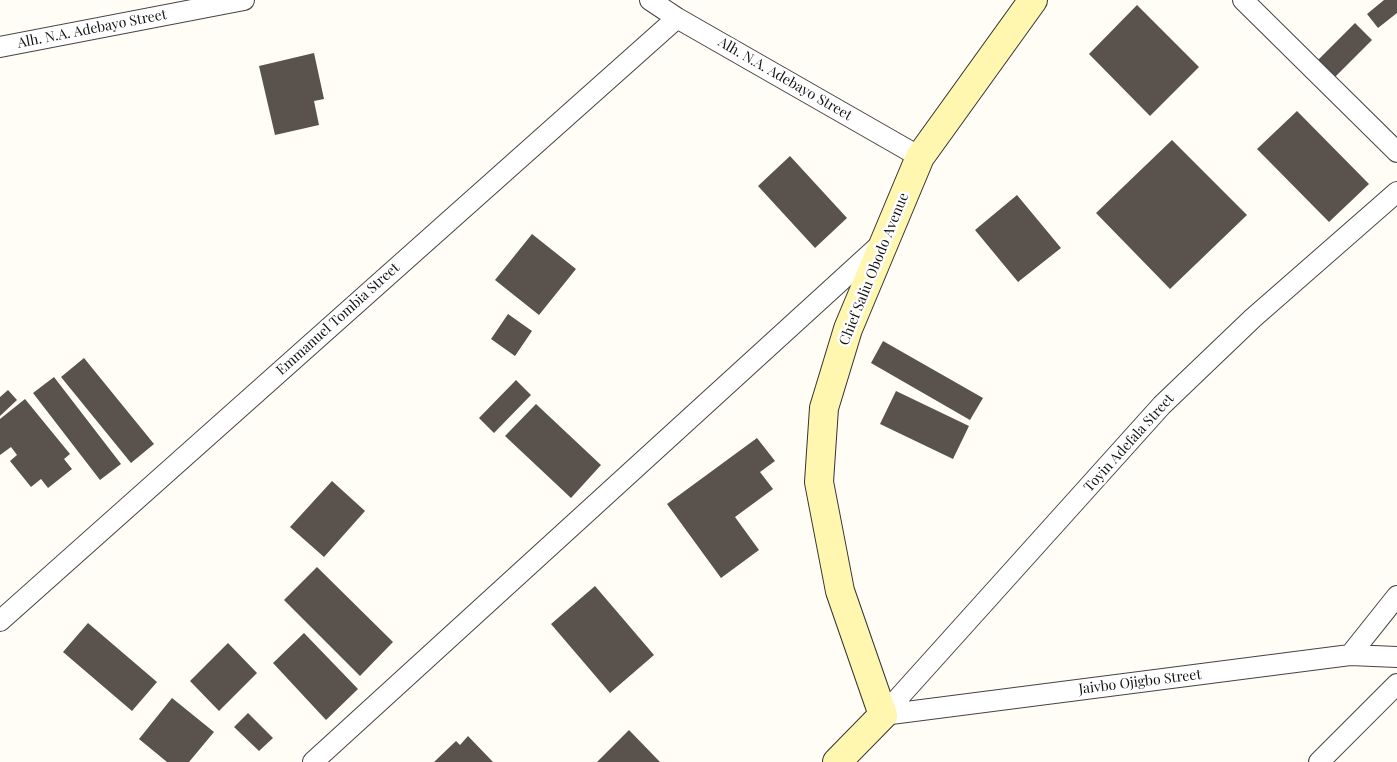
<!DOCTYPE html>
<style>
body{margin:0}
canvas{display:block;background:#fffdf5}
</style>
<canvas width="1397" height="762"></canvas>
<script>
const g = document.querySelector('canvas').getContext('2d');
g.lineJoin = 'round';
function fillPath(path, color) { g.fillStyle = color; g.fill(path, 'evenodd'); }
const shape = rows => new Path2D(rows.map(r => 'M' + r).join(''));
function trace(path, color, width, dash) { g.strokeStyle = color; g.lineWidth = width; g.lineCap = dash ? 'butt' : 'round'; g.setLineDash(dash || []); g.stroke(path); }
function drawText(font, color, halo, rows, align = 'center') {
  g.font = font + ' "Playfair Display",serif'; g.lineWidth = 5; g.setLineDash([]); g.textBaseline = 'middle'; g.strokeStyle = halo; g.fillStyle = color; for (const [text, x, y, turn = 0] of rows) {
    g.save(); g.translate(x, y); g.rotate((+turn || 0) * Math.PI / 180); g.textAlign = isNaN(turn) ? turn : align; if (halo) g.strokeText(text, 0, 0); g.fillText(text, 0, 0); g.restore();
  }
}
fillPath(shape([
 [1384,0,1397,0,1397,13,1378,28,1367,14],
 [1137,5,1199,67,1150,116,1089,54],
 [1355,23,1372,40,1335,77,1318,60],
 [314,53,324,99,314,101,319,125,275,135,259,66],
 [1297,111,1369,184,1329,222,1257,149],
 [1172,140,1247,215,1170,289,1096,213],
 [790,156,847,218,815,248,758,186],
 [1017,195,1061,248,1018,282,975,230],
 [532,234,576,269,539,315,495,280],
 [508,314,532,331,515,356,491,339],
 [883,341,983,398,970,420,871,363],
 [84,358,154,444,131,463,61,377],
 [54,377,121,464,100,480,33,393],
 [516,380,531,395,494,433,479,418],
 [8,390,17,400,0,416,0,397],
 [896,391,969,426,953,459,880,424],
 [25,399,70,454,64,459,72,469,48,488,41,479,31,487,10,461,17,455,11,447,0,455,0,419],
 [536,404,601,465,571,498,505,436],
 [757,438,775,461,760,472,773,489,735,517,759,550,721,578,667,504],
 [332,481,365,511,324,557,290,527],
 [317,567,393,642,360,676,284,600],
 [595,586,654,655,610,693,551,624],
 [88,623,157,682,132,711,63,652],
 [304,633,358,689,326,720,273,663],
 [228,643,257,673,219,711,190,681],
 [172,698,214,732,189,762,167,762,139,739],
 [248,713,273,738,259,751,234,727],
 [629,730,660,762,597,762],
 [468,736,493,762,434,762,456,741,460,745]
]), '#5a524d');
const street = shape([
 [650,0,677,18,920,157],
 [1243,0,1397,152],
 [0,47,244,0],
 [0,621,677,18],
 [1350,655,1397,596],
 [883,715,1162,405,1253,318,1397,192],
 [883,715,1350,655,1397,657],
 [313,762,881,244],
 [1319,762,1397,684]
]);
const secondary = shape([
 [837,762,883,715,840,591,819,482,824,408,848,329,920,157,1033,0]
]);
trace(street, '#444', 22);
trace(secondary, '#333', 30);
trace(street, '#fff', 20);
trace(secondary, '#fff6b0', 28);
drawText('14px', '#111', '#fff', [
 ["Alh. N.A. Adebayo Street",92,29,-11],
 ["Alh. N.A. Adebayo Street",785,79,30],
 ["Chief Saliu Obodo Avenue",874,269,-68],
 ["Emmanuel Tombia Street",338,319,-42],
 ["Toyin Adefala Street",1129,443,-48],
 ["Jaivbo Ojigbo Street",1140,682,-7]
]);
</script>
